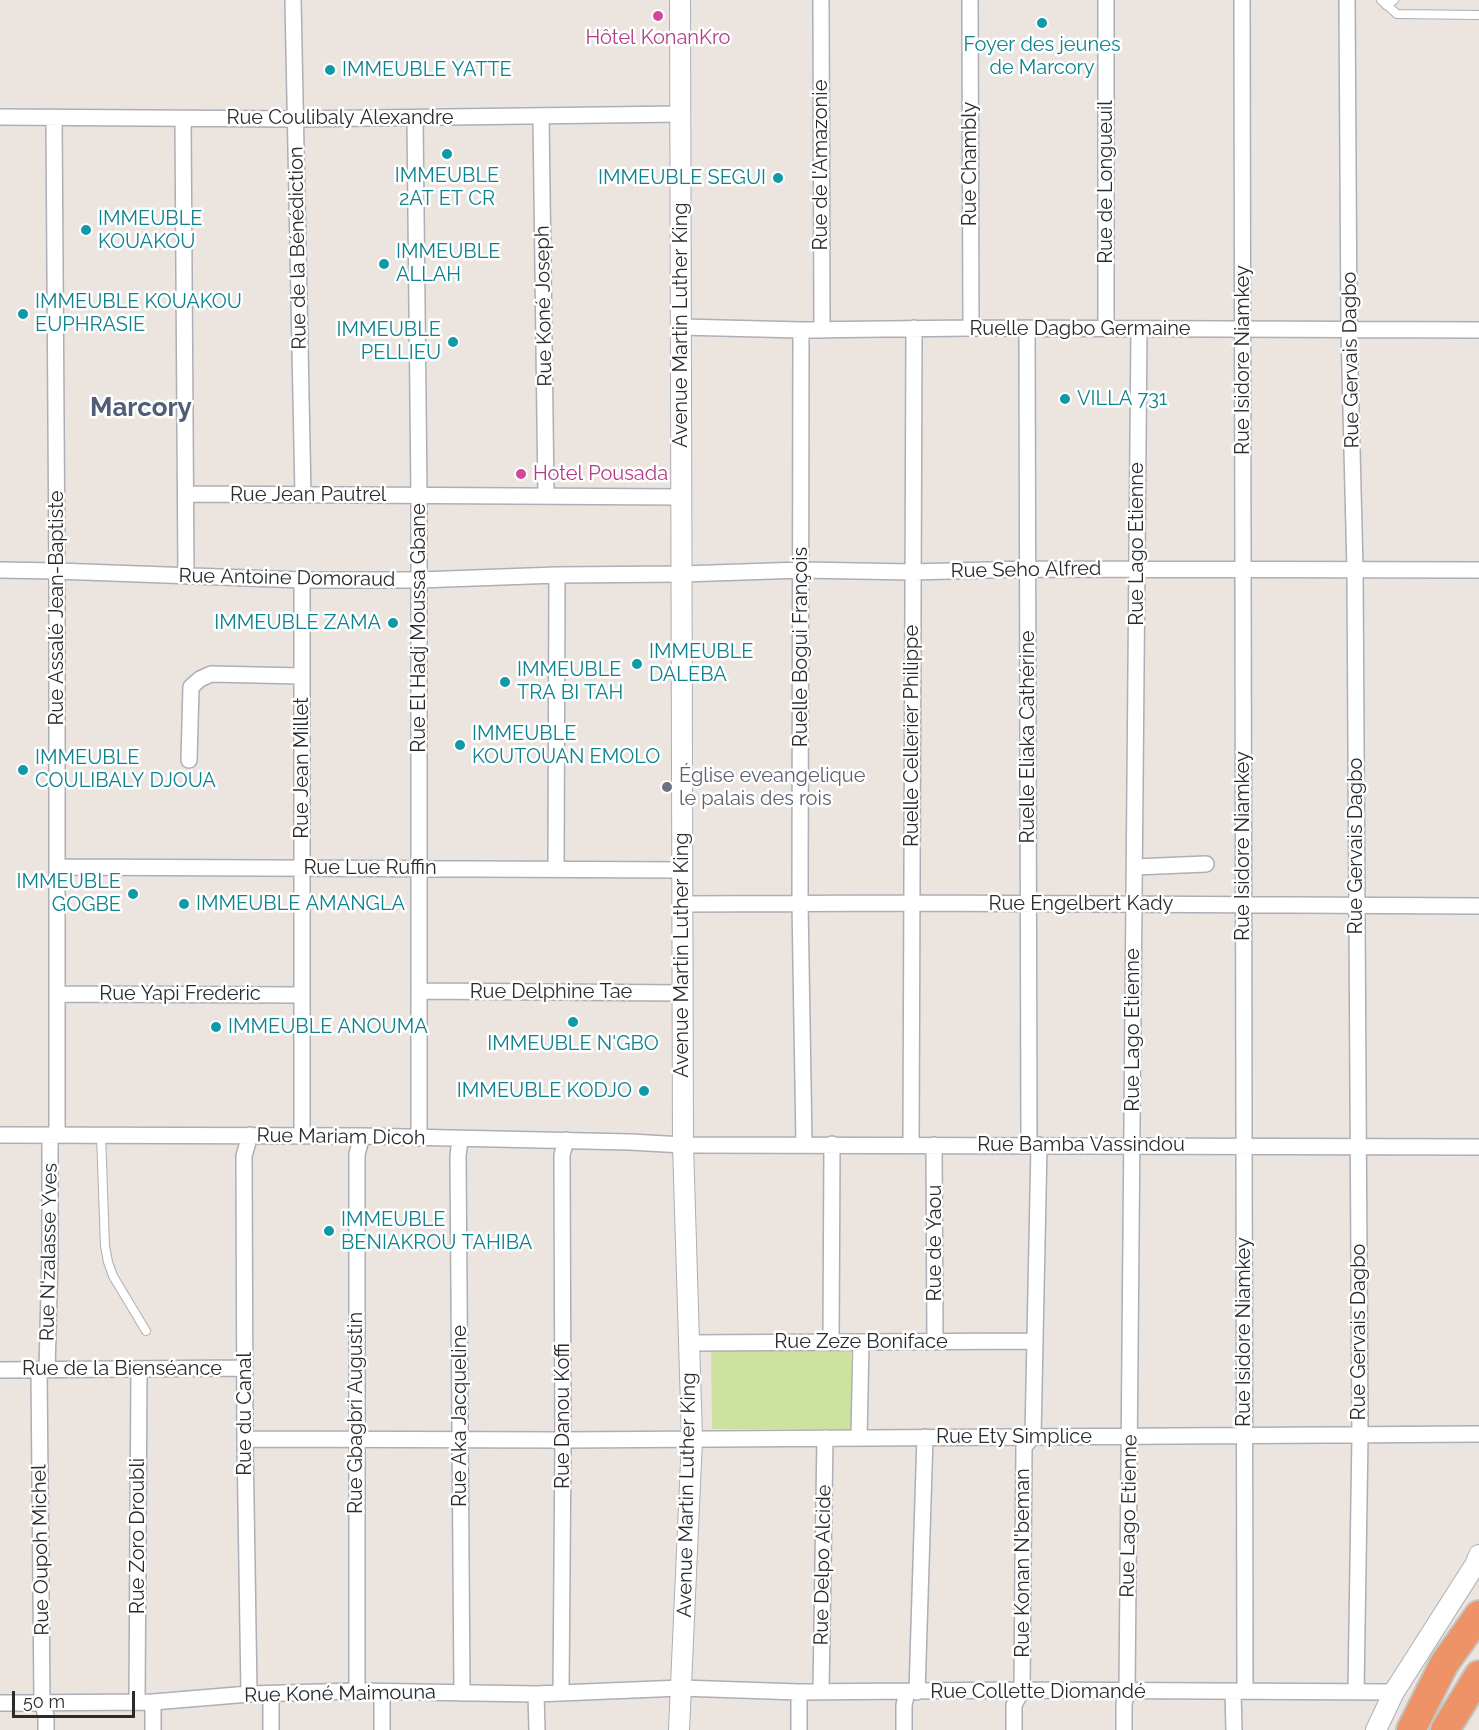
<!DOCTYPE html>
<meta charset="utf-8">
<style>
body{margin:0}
#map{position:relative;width:1479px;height:1730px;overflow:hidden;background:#ece5df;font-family:Raleway,sans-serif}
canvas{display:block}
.scale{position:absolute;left:12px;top:1691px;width:123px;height:27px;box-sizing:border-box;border:3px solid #2b2b2b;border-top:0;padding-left:8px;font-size:18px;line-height:21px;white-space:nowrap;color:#2b2b2b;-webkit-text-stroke:4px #fff;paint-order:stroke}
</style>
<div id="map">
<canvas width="1479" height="1730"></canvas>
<div class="scale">50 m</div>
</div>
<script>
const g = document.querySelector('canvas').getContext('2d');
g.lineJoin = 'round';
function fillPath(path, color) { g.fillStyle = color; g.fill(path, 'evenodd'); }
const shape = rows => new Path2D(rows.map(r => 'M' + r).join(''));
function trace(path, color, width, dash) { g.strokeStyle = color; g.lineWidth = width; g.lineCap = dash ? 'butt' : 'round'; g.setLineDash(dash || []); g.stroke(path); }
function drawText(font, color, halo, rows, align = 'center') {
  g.font = font + ' Raleway,sans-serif'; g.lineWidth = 5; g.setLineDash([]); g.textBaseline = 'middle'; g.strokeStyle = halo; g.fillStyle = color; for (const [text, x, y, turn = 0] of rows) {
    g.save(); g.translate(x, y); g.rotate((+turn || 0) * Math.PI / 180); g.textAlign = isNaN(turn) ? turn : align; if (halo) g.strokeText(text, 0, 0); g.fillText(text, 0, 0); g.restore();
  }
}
fillPath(shape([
 [711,1350,851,1350,852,1429,712,1429]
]), '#cde29f');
const service = shape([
 [1381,0,1397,14,1479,15],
 [1386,5,1394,0],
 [101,1135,105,1246,108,1262,113,1276,146,1331]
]);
const minor = shape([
 [293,0,303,495],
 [821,0,822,330],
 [970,0,971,328],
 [1106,0,1106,329],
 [1242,0,1245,1691],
 [1347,0,1349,329,1355,570,1360,1435,1356,1692],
 [541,116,546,496],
 [0,117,295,119,680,114],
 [54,118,57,571,57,1135],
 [183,119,186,576],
 [415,119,419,495,419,1138],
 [681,327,801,330,971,328,1479,330],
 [1027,328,1029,1145],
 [801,330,800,903,804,1144],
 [186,494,681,497],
 [0,570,57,571,302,580,419,580,557,575,682,574,802,570,912,572,1027,569,1479,570],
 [302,580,302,1136],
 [189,760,191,687,200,679,211,674,302,676],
 [57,867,682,870],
 [1135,867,1206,864],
 [556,869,557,575],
 [683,904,911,903,1479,906],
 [419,991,683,993],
 [57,994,302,995],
 [0,1135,362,1136,630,1142,683,1145,1479,1147],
 [460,1139,458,1156,462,1693],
 [911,1144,914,328],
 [934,1145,935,1342],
 [831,1342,832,1144],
 [689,1343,1033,1341],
 [0,1370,245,1368],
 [39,1370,42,1702,46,1716,46,1730],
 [47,1370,50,1253,50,1135],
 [859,1438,861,1342],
 [245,1439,563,1440,1479,1434],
 [357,1691,357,1154,362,1136],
 [821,1691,825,1438],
 [1233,1691,1234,1730],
 [799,1692,799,1730],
 [917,1692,925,1437],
 [561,1693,563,1440,562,1155,566,1140],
 [249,1694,245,1439,244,1156,250,1135],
 [536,1694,537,1730],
 [137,1701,139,1370],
 [153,1702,153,1730],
 [0,1703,153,1702,249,1694,357,1691,536,1694,681,1688,799,1692,1022,1690,1394,1692],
 [271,1730,271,1694],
 [382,1730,382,1692],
 [904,1730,904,1705,907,1692],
 [1014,1730,1014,1705,1022,1690,1024,1447,1033,1436,1039,1145],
 [1124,1730,1124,1704,1127,1691,1139,329]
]);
const tertiary = shape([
 [679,1730,692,1439,683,1145,680,0],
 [1376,1730,1394,1692,1475,1565,1479,1555]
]);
const motorway = shape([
 [1411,1730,1444,1664,1479,1615],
 [1445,1730,1479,1675]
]);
trace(service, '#acafb6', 10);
trace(minor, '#acafb6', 18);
trace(tertiary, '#acafb6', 22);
trace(motorway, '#c4c4c4', 32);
trace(service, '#fff', 8);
trace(minor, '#fff', 15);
trace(tertiary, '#fff', 20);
trace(motorway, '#ee9368', 28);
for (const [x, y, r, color] of [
 [658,16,6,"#d1479c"],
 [1042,23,6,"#0f9aa8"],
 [330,70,6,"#0f9aa8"],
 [447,154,6,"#0f9aa8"],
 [778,178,6,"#0f9aa8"],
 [86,230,6,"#0f9aa8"],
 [384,264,6,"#0f9aa8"],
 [23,314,6,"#0f9aa8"],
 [453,342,6,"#0f9aa8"],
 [1065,399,6,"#0f9aa8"],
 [521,474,6,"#d1479c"],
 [393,623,6,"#0f9aa8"],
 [637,664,6,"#0f9aa8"],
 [505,682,6,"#0f9aa8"],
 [460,745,6,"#0f9aa8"],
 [23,770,6,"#0f9aa8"],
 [667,787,6,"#6b7280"],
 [133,894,6,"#0f9aa8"],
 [184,904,6,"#0f9aa8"],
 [573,1022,6,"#0f9aa8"],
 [216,1027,6,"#0f9aa8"],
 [644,1091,6,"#0f9aa8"],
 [329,1231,6,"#0f9aa8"]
]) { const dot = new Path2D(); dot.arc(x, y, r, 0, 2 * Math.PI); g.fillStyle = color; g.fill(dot); trace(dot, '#fff', 2); }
drawText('20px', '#b23c85', '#fff', [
 ["Hôtel KonanKro",658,38],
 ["Hotel Pousada",533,474,"left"]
]);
drawText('20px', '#0d838f', '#fff', [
 ["Foyer des jeunes",1042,45,"center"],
 ["de Marcory",1042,68,"center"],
 ["IMMEUBLE YATTE",342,70],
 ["IMMEUBLE",447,176,"center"],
 ["2AT ET CR",447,199,"center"],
 ["IMMEUBLE SEGUI",766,178,"right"],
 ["IMMEUBLE",98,219],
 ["KOUAKOU",98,242],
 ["IMMEUBLE",396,252],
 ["ALLAH",396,275],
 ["IMMEUBLE KOUAKOU",35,302],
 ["EUPHRASIE",35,325],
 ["IMMEUBLE",441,330,"right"],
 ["PELLIEU",441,353,"right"],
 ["VILLA 731",1077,399],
 ["IMMEUBLE ZAMA",381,623,"right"],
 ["IMMEUBLE",649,652],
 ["DALEBA",649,675],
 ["IMMEUBLE",517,670],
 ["TRA BI TAH",517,693],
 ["IMMEUBLE",472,734],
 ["KOUTOUAN EMOLO",472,757],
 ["IMMEUBLE",35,758],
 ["COULIBALY DJOUA",35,781],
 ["IMMEUBLE",121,882,"right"],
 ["GOGBE",121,905,"right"],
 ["IMMEUBLE AMANGLA",196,904],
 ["IMMEUBLE ANOUMA",228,1027],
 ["IMMEUBLE N'GBO",573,1044,"center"],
 ["IMMEUBLE KODJO",632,1091,"right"],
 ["IMMEUBLE",341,1220],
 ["BENIAKROU TAHIBA",341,1243]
], 'left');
drawText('20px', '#2b2b2b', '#fff', [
 ["Rue Coulibaly Alexandre",340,118],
 ["Rue Chambly",970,164,-90],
 ["Rue de l'Amazonie",821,165,-90],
 ["Rue de Longueuil",1106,182,-90],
 ["Rue de la Bénédiction",298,248,-91],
 ["Rue Koné Joseph",544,306,-91],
 ["Avenue Martin Luther King",681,325,-90],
 ["Ruelle Dagbo Germaine",1080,329],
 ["Rue Isidore Niamkey",1243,360,-90],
 ["Rue Gervais Dagbo",1351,360,-91],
 ["Rue Jean Pautrel",308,495],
 ["Rue Lago Etienne",1137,544,-90],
 ["Rue Seho Alfred",1026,570,-1],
 ["Rue Antoine Domoraud",287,578,1],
 ["Rue Assalé Jean-Baptiste",57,608,-90],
 ["Rue El Hadj Moussa Gbane",419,628,-90],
 ["Ruelle Bogui François",801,647,-90],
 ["Ruelle Cellerier Philippe",912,736,-90],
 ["Ruelle Eliaka Cathérine",1028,737,-90],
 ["Rue Jean Millet",302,768,-90],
 ["Rue Isidore Niamkey",1243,846,-90],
 ["Rue Gervais Dagbo",1356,846,-90],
 ["Rue Lue Ruffin",370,868],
 ["Rue Engelbert Kady",1081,904],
 ["Avenue Martin Luther King",682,955,-90],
 ["Rue Delphine Tae",551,992],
 ["Rue Yapi Frederic",180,994],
 ["Rue Lago Etienne",1133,1030,-90],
 ["Rue Mariam Dicoh",341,1137,1],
 ["Rue Bamba Vassindou",1081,1145],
 ["Rue de Yaou",935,1243,-90],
 ["Rue N'zalasse Yves",49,1252,-89],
 ["Rue Isidore Niamkey",1244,1332,-90],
 ["Rue Gervais Dagbo",1359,1332,-90],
 ["Rue Zeze Boniface",861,1342],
 ["Rue de la Bienséance",122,1369],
 ["Rue Gbagbri Augustin",356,1413,-90],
 ["Rue du Canal",245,1414,-90],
 ["Rue Aka Jacqueline",460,1416,-90],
 ["Rue Danou Koffi",563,1416,-90],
 ["Rue Ety Simplice",1014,1437],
 ["Avenue Martin Luther King",687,1495,-89],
 ["Rue Lago Etienne",1129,1516,-89],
 ["Rue Zoro Droubli",138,1536,-90],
 ["Rue Oupoh Michel",41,1550,-91],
 ["Rue Konan N'beman",1023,1563,-90],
 ["Rue Delpo Alcide",823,1565,-89],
 ["Rue Collette Diomandé",1038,1692],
 ["Rue Koné Maimouna",340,1694,-1]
]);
drawText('20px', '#5b616d', '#fff', [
 ["Église eveangelique",679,776],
 ["le palais des rois",679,799]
], 'left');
drawText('bold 26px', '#505c78', '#fff', [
 ["Marcory",141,408]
]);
</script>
